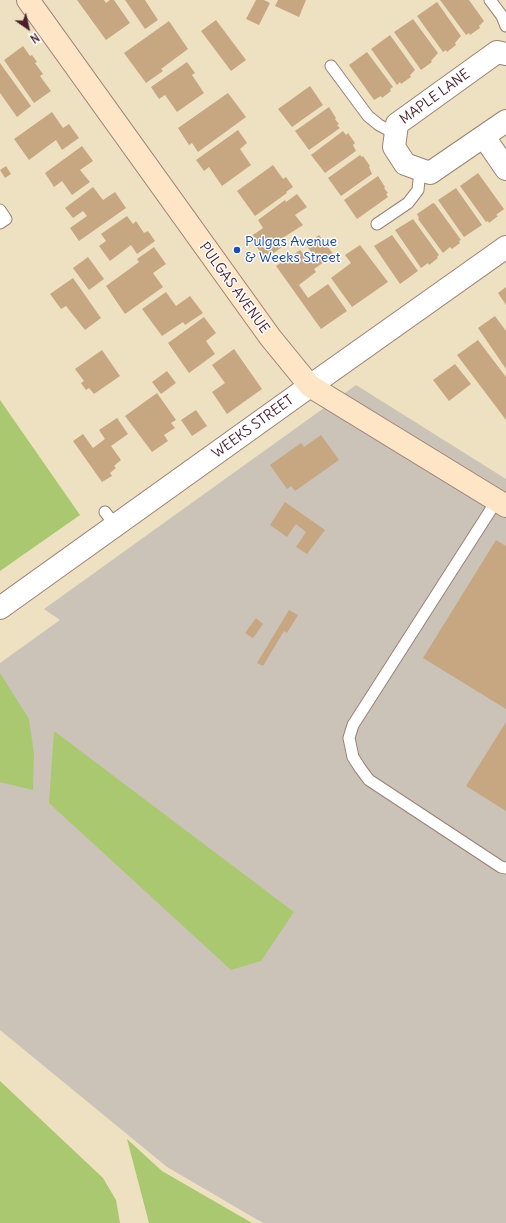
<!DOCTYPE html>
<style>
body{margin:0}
#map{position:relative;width:506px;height:1223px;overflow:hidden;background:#ede1c1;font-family:Delius,sans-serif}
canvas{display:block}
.north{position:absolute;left:8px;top:8px;width:40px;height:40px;-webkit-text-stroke:3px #fff;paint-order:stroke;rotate:146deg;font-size:11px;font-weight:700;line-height:16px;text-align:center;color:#4a1f2b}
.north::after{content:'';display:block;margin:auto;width:14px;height:18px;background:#4a1f2b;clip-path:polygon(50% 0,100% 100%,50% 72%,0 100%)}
</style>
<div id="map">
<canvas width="506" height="1223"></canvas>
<div class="north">N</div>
</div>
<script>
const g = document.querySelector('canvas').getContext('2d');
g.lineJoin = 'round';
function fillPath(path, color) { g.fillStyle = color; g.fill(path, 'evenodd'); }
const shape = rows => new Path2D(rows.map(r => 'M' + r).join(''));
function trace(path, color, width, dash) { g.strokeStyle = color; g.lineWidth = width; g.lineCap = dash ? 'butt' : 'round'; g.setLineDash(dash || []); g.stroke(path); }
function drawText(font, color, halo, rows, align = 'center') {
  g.font = font + ' Delius,sans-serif'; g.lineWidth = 3; g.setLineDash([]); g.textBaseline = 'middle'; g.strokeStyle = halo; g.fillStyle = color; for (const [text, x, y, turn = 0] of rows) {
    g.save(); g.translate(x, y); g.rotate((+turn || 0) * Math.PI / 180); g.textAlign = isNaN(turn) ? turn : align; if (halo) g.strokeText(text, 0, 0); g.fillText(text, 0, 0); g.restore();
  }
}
fillPath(shape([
 [356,385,506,479,506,1223,263,1223,167,1167,0,1030,0,663,60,620,44,609]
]), '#cbc3b8');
fillPath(shape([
 [0,400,80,515,0,571],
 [0,673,29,719,34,754,33,790,0,782],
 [54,731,294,912,261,961,231,970,49,803],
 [0,1081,103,1178,116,1200,120,1223,0,1223],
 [127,1139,162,1171,252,1223,149,1223]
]), '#aac870');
fillPath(shape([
 [77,0,104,0,106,3,110,0,114,0,130,23,106,40],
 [125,0,145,0,158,20,145,29],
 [256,0,264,0,270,3,259,25,246,19],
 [278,0,306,0,299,17,275,6],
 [440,0,469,0,484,21,479,26,480,28,470,35,469,33,466,35],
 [437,2,461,36,455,43,456,45,447,52,446,50,443,52,417,16],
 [413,19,438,53,431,61,432,62,421,70,394,32],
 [216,20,246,60,231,71,201,31],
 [169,21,188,49,161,69,163,71,146,83,124,53],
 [390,35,415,70,410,75,411,77,401,84,400,82,397,85,371,49],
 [23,46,30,56,32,55,37,62,35,63,43,74,40,76,51,91,34,103,4,60],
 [367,52,393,87,390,89,391,91,382,98,381,96,374,100,349,65],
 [187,62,195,73,192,75,204,93,177,112,165,95,159,99,151,87],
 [0,63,31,106,17,117,0,93],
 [310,86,323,105,292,127,278,109],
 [228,93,246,117,198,152,192,143,189,145,178,128],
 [329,107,336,118,335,119,339,124,337,125,340,128,309,150,295,131],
 [52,112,63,128,69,124,79,138,62,150,56,140,29,160,14,139],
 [238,130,247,143,240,149,251,165,222,186,209,167,204,171,196,160],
 [343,131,346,135,348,133,355,143,353,145,356,151,325,173,311,155],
 [82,146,93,161,80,170,90,182,72,195,62,181,54,187,45,173],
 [360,155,362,157,363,156,370,166,369,167,372,174,341,196,328,178],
 [273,165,283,179,286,177,293,187,286,192,287,193,255,216,237,191],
 [6,166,11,174,5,178,0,170],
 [478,173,504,209,496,215,498,216,489,223,488,221,486,222,460,186],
 [378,176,385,187,384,188,388,193,386,194,388,197,357,219,344,200],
 [93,187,103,200,115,192,126,208,79,241,70,228,87,216,83,211,73,218,65,208],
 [456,188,482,225,464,237,438,200],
 [297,194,307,207,295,215,303,225,278,241,282,247,265,259,250,237,263,228,258,220,285,200,286,202],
 [433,203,435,204,461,240,459,241,460,243,452,249,450,247,443,253,418,219,419,218,417,214],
 [127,216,133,224,136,221,144,233,148,231,155,241,137,254,131,245,110,261,99,246,106,241,101,234],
 [413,219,439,255,437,257,438,258,429,265,428,263,421,268,395,230],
 [319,235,334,255,314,269,316,272,299,285,308,298,328,284,347,311,321,329,276,266,300,250,305,256,311,252,306,245],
 [392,235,418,271,400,284,374,246],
 [360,245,388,282,352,307,331,278,351,263,345,255],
 [154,247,166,264,153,273,163,287,125,314,106,286,139,262,137,259],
 [88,257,104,279,89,290,73,268],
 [73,278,101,318,85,330,66,306,61,309,50,294],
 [506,287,506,305,498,293],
 [166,292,176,306,190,296,203,313,185,325,183,322,162,336,142,309],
 [495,316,506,331,506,369,478,328],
 [204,317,216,333,206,341,215,354,189,373,168,343],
 [478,340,506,377,506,420,457,355],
 [234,349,262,389,227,414,212,392,225,383,212,365],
 [102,350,120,376,94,394,89,388,86,390,81,383,84,381,75,369],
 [455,364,471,384,449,401,433,380],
 [167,371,176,383,161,394,152,382],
 [157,393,176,420,171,423,175,428,164,435,168,441,152,452,125,416],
 [196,410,207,426,192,436,181,420],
 [117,418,128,434,111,446,121,460,114,466,116,468,110,473,112,476,102,482,73,441,83,434,93,448,105,439,99,430],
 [321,435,339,460,295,491,291,486,287,489,270,465,301,443,304,447],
 [285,502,325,530,307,554,296,547,306,532,296,524,287,537,270,525],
 [496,540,506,546,506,709,423,658],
 [289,610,298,615,287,633,284,631,263,666,257,663],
 [256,618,263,624,253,638,245,633],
 [506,722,506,811,466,786]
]), '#c7a782');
const lane = shape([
 [490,0,502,16,506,26],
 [331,66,368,116,379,125,396,134],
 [0,210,6,219,0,223],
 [377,224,408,203,418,190,420,170],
 [497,500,353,725,349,738,353,757,360,768,369,780,501,867,506,868],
 [105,512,115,525]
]);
const street = shape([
 [506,54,497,52,397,124,394,147,405,164,430,173,506,121],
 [484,137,506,169],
 [0,608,310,386,506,247]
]);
const secondary = shape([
 [28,0,270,337,310,386,506,506]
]);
trace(lane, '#9c8076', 13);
trace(street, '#9c8076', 24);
trace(secondary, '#9c8076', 24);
trace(lane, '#fff', 11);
trace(street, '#fff', 22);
trace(secondary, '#fde5c5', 22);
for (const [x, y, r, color] of [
 [237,250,4,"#1a4fb4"]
]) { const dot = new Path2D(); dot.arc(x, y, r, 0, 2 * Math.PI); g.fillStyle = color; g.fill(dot); trace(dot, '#fff', 1.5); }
drawText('14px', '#4a1f2b', '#fff', [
 ["MAPLE LANE",435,97,-36],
 ["PULGAS AVENUE",234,288,54],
 ["WEEKS STREET",253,427,-36]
]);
drawText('14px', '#164399', '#fff', [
 ["Pulgas Avenue",245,242],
 ["& Weeks Street",245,258]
], 'left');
</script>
